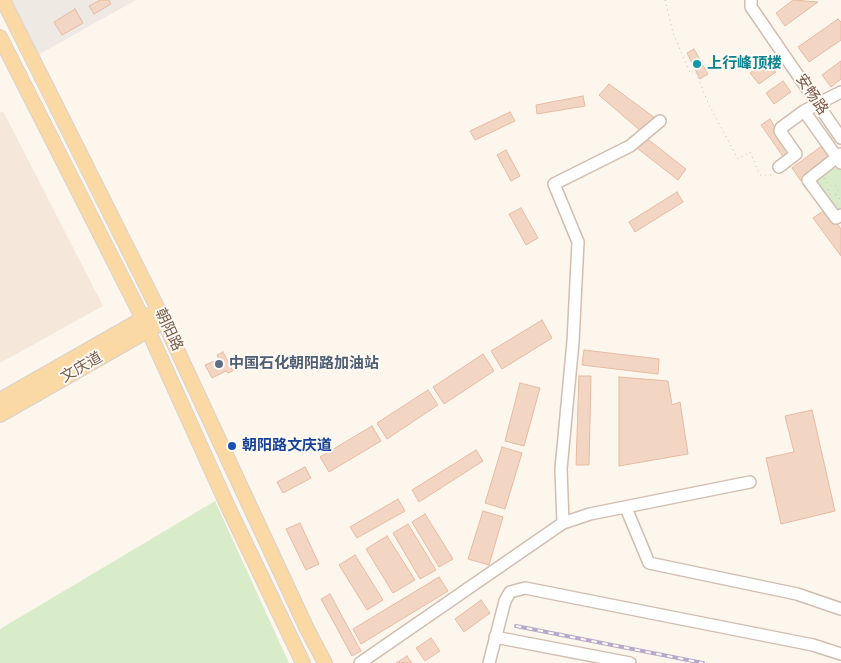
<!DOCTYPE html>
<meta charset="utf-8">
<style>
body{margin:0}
canvas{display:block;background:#fdf6ec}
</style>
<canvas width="841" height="663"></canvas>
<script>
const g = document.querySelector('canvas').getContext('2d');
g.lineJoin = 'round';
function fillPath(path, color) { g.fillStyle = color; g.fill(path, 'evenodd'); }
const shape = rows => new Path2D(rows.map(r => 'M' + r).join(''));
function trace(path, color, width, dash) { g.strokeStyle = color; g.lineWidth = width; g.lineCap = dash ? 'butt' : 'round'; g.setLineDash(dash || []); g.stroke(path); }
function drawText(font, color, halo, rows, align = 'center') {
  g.font = font + ' "Nunito Sans","Noto Sans SC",sans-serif'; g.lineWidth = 4; g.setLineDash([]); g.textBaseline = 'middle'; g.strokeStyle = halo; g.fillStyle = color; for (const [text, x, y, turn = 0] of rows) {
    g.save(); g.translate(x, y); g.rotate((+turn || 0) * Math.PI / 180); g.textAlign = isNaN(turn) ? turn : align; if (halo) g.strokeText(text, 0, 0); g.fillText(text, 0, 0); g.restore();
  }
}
fillPath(shape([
 [3,111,103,306,0,363,0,113]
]), '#f5e8da');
fillPath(shape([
 [11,0,136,0,38,55]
]), '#efe9e4');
fillPath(shape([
 [838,160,841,164,841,211,835,215,812,181],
 [215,501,289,663,0,663,0,629]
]), '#d8ecc9');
const building = shape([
 [100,0,109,0,111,4,94,14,89,6,100,0],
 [793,0,818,2,785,26,776,13,793,0],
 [75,9,83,23,62,35,54,22,75,9],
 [838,19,841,22,841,40,809,62,798,47,838,19],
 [694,49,708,74,700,79,687,53,694,49],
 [767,60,776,72,759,84,750,73,767,60],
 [841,61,841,79,831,87,822,75,841,61],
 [783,81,791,92,774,104,766,93,783,81],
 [609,84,655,118,643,133,599,95,609,84],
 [583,96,585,106,537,114,536,105,583,96],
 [510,112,515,121,475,140,470,131,510,112],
 [770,119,791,153,784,158,761,125,770,119],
 [645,137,686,169,678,180,637,148,645,137],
 [827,142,837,156,801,181,792,168,827,142],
 [506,150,520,176,511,181,497,155,506,150],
 [677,192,683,202,635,232,629,222,677,192],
 [521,208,538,238,526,245,509,214,521,208],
 [826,209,841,229,841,256,813,218,826,209],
 [542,320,552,338,502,369,491,351,542,320],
 [584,350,659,359,658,374,582,365,584,350],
 [223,352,233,371,228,373,226,371,212,378,205,365,219,359,217,355,223,352],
 [483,354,494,371,444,404,433,387,483,354],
 [579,376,591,376,589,465,576,465,579,376],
 [619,377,668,381,672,405,680,402,688,454,619,466,619,377],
 [520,383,540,388,524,446,505,441,520,383],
 [428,390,438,405,387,439,377,423,428,390],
 [812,410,835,511,781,524,766,458,794,452,785,416,812,410],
 [372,426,381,441,329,472,320,457,372,426],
 [502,447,522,453,505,509,485,503,502,447],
 [476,450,483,461,419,502,412,490,476,450],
 [305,467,311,478,283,493,277,482,305,467],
 [398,499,405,511,357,538,350,527,398,499],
 [483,511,503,517,489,565,468,559,483,511],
 [425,514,453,559,439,567,412,522,425,514],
 [300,523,319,564,306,570,286,529,300,523],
 [408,524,436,570,420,579,393,533,408,524],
 [387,536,415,580,393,593,366,549,387,536],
 [355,555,383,600,367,610,339,565,355,555],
 [439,577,448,591,361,644,353,629,439,577],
 [330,594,361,651,352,656,321,599,330,594],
 [481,600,490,613,464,632,455,619,481,600],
 [431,638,440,651,425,661,416,648,431,638],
 [407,656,412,663,396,663,407,656]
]);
fillPath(building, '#f3d5c3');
trace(building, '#e6bba3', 1);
const minor = shape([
 [751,0,751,7,841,138],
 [804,111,841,163],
 [841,154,808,180,836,218,841,215],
 [779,167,796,154,780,131,781,128,804,111,841,92],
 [626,508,649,563,797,594,841,609],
 [563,523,561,469,573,342,578,242,554,184,630,146,660,121],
 [495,637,630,663],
 [360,663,563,523,590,514,750,482],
 [489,663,505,601,510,592,525,588,813,645,841,654]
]);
const major = shape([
 [3,0,158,309,307,629,325,663],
 [0,37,143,319,229,509,303,663],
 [0,400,149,315],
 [0,415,156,326]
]);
trace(minor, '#d1beb0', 14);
trace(major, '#dad1cd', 16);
trace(shape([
 [665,0,673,33,690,73,695,71,709,105,738,159,750,152,760,175,772,175],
 [824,178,829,185],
 '828 190a5 5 0 1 1 10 0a5 5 0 1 1-10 0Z',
 [836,194,841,201]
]), '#d9b8a5', 1, [1, 4]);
trace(minor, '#fff', 11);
trace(major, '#fbd9a5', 14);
const rail = shape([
 [516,626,703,663]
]);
trace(rail, '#b9a8c9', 4);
trace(rail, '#fffaf3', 2, [5.5]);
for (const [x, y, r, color] of [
 [697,64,5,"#0f9aa8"],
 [219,364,5,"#5c6f8a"],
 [232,446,5,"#1a4fb4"]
]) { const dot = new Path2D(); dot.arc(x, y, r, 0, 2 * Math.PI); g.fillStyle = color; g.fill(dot); trace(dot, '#fffaf3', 2); }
drawText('bold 15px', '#0d838f', '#fffaf3', [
 ["上行峰顶楼",707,64]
], 'left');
drawText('15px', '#7a5c4d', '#fffaf3', [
 ["安畅路",811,95,56],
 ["朝阳路",168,330,65],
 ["文庆道",82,368,-30]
]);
drawText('bold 15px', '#4e5e75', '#fffaf3', [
 ["中国石化朝阳路加油站",229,364]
], 'left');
drawText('bold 15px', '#164399', '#fffaf3', [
 ["朝阳路文庆道",242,446]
], 'left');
</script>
